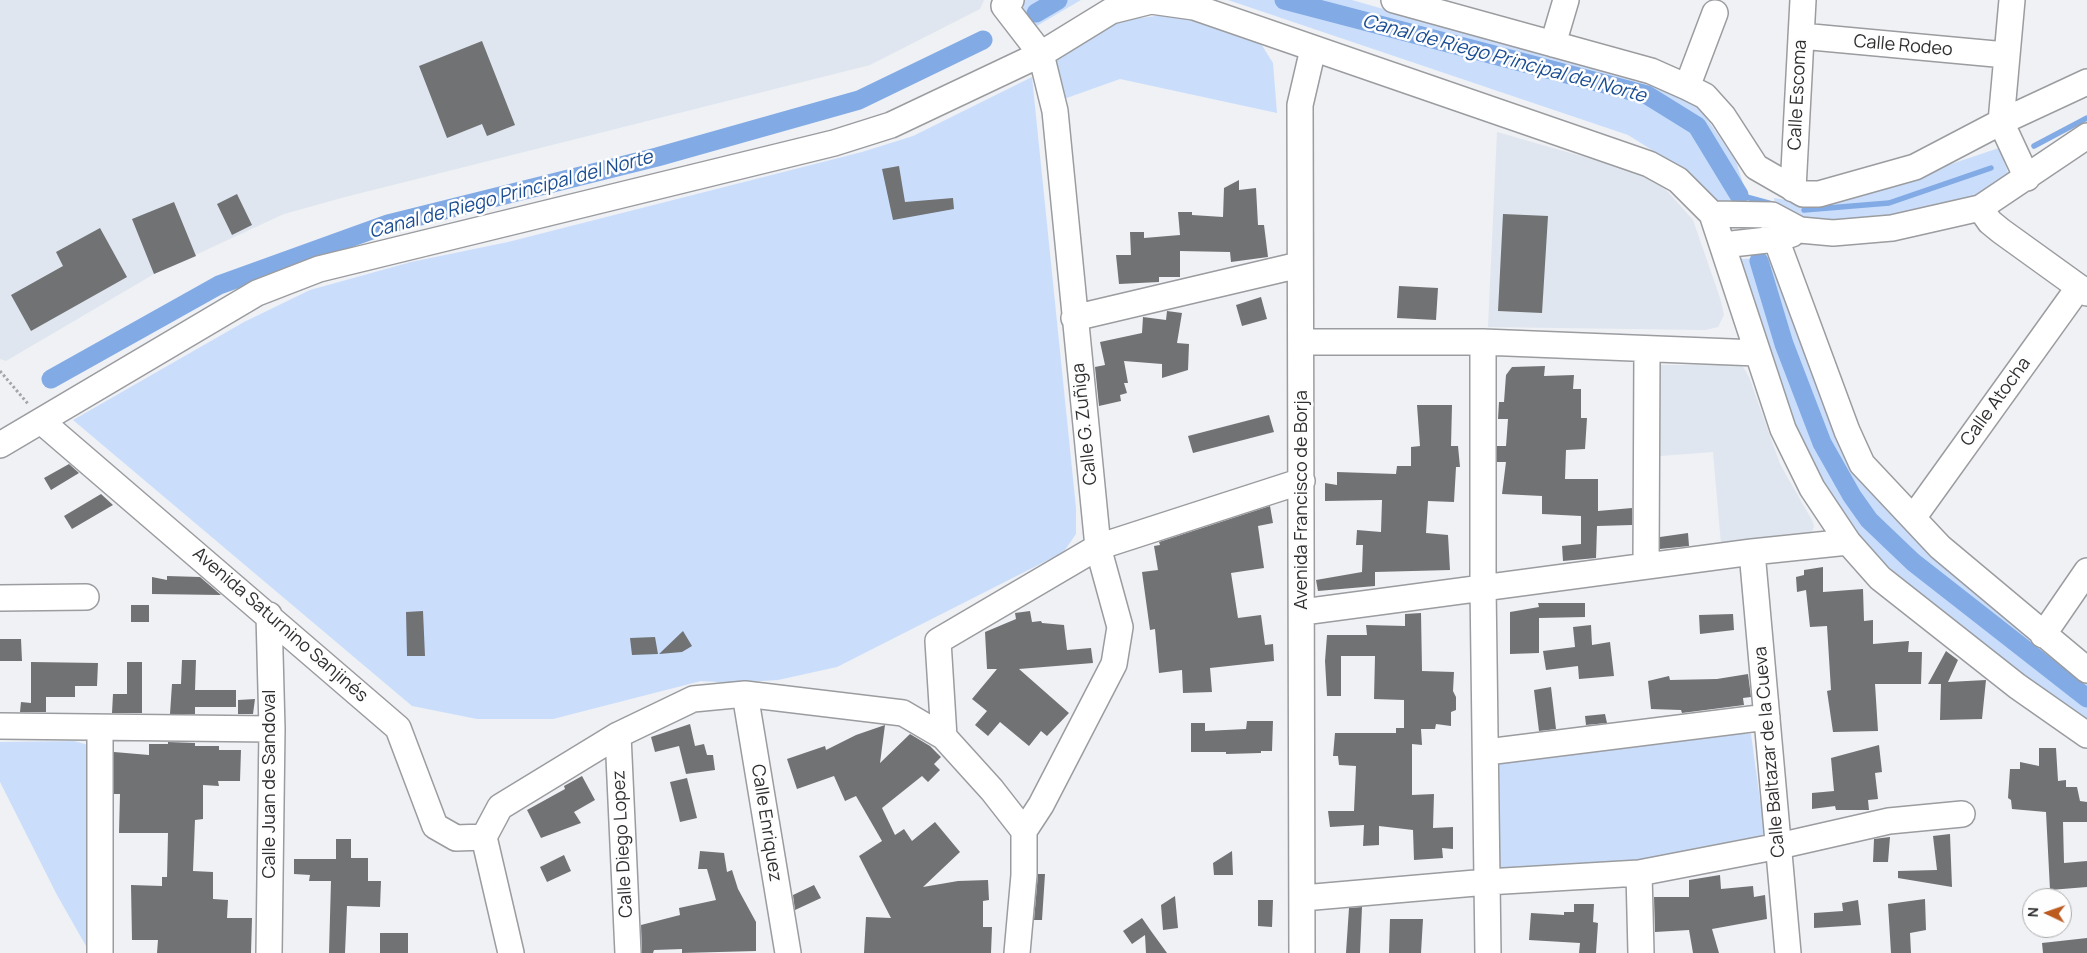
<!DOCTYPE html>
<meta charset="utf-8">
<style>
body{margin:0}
#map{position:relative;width:2087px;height:953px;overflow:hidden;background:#eff1f4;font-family:Manrope,sans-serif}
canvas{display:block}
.north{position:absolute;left:2022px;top:888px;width:50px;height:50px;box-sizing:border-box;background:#fefeff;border:1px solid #ababac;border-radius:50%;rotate:273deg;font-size:14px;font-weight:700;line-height:20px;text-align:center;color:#2f2f30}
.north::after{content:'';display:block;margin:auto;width:18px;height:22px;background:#bc5a1f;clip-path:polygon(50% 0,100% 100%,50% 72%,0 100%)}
</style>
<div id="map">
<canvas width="2087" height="953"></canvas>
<div class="north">N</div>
</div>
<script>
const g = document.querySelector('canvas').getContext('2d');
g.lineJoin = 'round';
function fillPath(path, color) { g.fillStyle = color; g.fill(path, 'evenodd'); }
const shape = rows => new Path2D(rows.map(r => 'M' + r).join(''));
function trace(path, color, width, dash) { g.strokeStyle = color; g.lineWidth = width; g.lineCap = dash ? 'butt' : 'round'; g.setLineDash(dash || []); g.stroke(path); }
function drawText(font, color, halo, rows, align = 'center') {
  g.font = font + ' Manrope,sans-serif'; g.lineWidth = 5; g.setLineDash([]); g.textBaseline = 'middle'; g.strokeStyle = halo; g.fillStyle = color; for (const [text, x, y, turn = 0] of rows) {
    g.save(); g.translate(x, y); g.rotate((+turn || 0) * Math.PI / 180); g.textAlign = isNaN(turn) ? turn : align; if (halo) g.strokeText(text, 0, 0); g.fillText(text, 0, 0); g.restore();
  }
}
fillPath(shape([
 [0,0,984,0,980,9,870,65,345,197,284,214,154,274,6,361,0,359],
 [1497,132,1647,175,1668,192,1693,220,1721,301,1724,315,1718,327,1705,330,1488,327],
 [1659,365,1742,365,1749,377,1780,464,1813,522,1814,527,1811,533,1721,544,1713,452,1660,456]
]), '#dfe6ef');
fillPath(shape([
 [1022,0,1081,0,1035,27,1019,2],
 [1228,0,1352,0,1680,94,1701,110,1736,161,1751,209,1720,208,1684,170,1628,135],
 [1163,15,1192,18,1258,39,1273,63,1277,113,1120,79,1061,100,1055,60,1105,28,1125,20],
 [1032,77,1076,508,1076,534,1065,550,1058,555,837,667,778,680,732,683,701,681,553,719,477,719,412,706,73,420,244,322,310,290,411,262,508,242,862,152,913,136],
 [1999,148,2010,178,1987,193,1950,206,1868,224,1777,216,1774,198,1806,203,1921,174],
 [1776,257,1859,479,1893,515,1963,580,2087,683,2087,722,1962,628,1872,553,1830,499,1799,436,1741,259],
 [1731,733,1751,734,1766,844,1519,876,1499,868,1499,758],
 [74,741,88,745,90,953,57,895,0,782,0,742]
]), '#cadefc');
trace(shape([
 [2034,146,2087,118],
 [1739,195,1772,204],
 [1804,210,1889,203,1991,168]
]), '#82aae5', 5.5);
trace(shape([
 [1284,0,1647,95,1697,126,1739,195],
 [1036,13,1058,0],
 [1759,261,1784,344,1822,443,1852,496,1869,520,1913,562,2087,698],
 [51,379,219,285,388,224,657,157,859,100,983,40]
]), '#82aae5', 19);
fillPath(shape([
 [482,41,515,125,487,136,482,124,447,138,419,66],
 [899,166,905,202,953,198,954,209,893,220,882,169],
 [1239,180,1239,190,1256,188,1258,225,1264,225,1268,257,1231,262,1230,252,1180,251,1180,277,1159,277,1159,282,1119,284,1116,255,1131,255,1130,232,1144,232,1144,238,1180,235,1178,212,1192,212,1192,215,1223,217,1224,188],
 [237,194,252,225,232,235,217,204],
 [174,202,196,256,154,274,132,219],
 [1503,214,1548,216,1542,313,1498,311],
 [100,228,127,277,31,331,11,295,63,266,56,252],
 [1399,286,1438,288,1436,320,1397,318],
 [1261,297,1267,319,1242,326,1236,305],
 [1167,311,1182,313,1177,343,1189,344,1188,370,1162,378,1162,364,1124,361,1128,383,1124,383,1127,393,1120,395,1121,401,1099,406,1095,367,1105,365,1100,342,1142,333,1143,317,1166,320],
 [1545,366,1544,376,1574,375,1573,389,1581,389,1581,418,1587,418,1585,449,1566,450,1565,479,1598,479,1598,511,1632,508,1632,525,1597,526,1596,558,1563,561,1562,546,1581,544,1581,516,1542,514,1542,496,1502,494,1506,462,1497,462,1497,446,1506,446,1508,419,1498,419,1499,402,1504,402,1506,375,1512,367],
 [1417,405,1452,405,1451,446,1458,446,1460,467,1456,467,1454,502,1428,501,1426,533,1448,535,1450,570,1375,572,1375,586,1318,591,1316,580,1362,572,1363,545,1356,545,1357,530,1381,532,1382,500,1325,501,1325,483,1337,485,1337,472,1396,474,1397,466,1411,466,1411,447,1420,446],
 [1269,415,1274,432,1193,453,1188,436],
 [69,464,79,473,51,490,44,478],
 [101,494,113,505,72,529,64,516],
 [1270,506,1273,523,1258,526,1264,568,1231,573,1238,618,1261,615,1265,645,1273,644,1274,661,1210,668,1212,692,1183,693,1182,670,1159,673,1155,629,1150,630,1142,572,1158,570,1154,546,1160,545,1159,542],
 [1688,533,1689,546,1660,549,1660,537],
 [1823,567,1823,592,1863,589,1864,621,1873,620,1873,644,1909,641,1908,652,1922,652,1921,684,1875,684,1878,731,1833,732,1827,691,1831,690,1827,626,1810,627,1806,590,1797,592,1796,577,1804,575,1804,570],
 [167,576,200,577,221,595,152,594,152,577,167,580],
 [1538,603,1585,603,1585,617,1539,618,1539,653,1510,654,1510,612,1539,607],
 [131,605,149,605,149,622,131,622],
 [423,611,425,656,407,656,406,612],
 [1030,611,1032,622,1041,621,1042,623,1064,625,1067,650,1091,648,1093,663,1019,669,1069,713,1047,736,1041,731,1029,746,1000,722,988,736,975,725,987,711,972,699,997,669,987,669,985,632,1016,619,1015,613],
 [1421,613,1422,671,1454,672,1453,691,1456,697,1456,710,1451,712,1451,726,1436,724,1435,729,1421,729,1422,745,1412,744,1412,795,1434,794,1433,828,1453,827,1453,849,1442,848,1443,858,1414,860,1413,830,1379,826,1379,845,1363,846,1364,825,1330,827,1328,811,1354,811,1356,766,1339,765,1338,756,1333,756,1335,733,1396,733,1396,728,1404,728,1404,700,1374,699,1375,656,1341,656,1341,696,1327,696,1325,661,1327,635,1367,635,1366,625,1405,626,1405,614],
 [1733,614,1734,630,1700,634,1699,615],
 [1591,625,1592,645,1610,642,1614,676,1579,679,1578,666,1546,670,1543,651,1575,647,1573,627],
 [683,631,692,646,682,652,659,654],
 [655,637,658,654,632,655,630,638],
 [0,639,21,639,22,661,0,661],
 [1946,651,1958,660,1948,682,1986,680,1982,719,1940,720,1941,684,1928,684],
 [182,660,196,660,195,690,236,690,236,707,195,707,195,714,170,714,172,684,181,684],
 [31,662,98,663,97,686,75,686,75,697,46,697,46,712,20,712,21,702,31,703],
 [127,662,142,662,142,713,112,713,113,694,127,694],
 [1748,674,1751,697,1743,698,1744,705,1682,713,1681,710,1651,709,1648,681,1669,676,1670,680,1717,679],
 [1551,687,1556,729,1539,731,1534,690],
 [255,699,253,714,238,714,238,700],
 [1605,714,1607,723,1586,725,1585,716],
 [1247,721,1273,721,1272,751,1261,751,1261,753,1226,754,1226,752,1191,752,1191,723,1205,723,1205,731,1246,729],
 [690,724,695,746,704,744,707,755,713,755,715,770,686,774,679,746,655,752,651,737],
 [885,725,880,763,910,734,930,746,941,757,934,764,940,770,928,782,922,776,882,808,895,835,904,829,912,841,935,822,960,852,923,887,958,881,988,880,989,900,983,901,983,927,992,927,991,953,864,953,866,917,891,918,859,856,882,841,856,796,845,801,834,776,797,789,787,759,825,746,826,750,856,735],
 [168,742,195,743,195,746,219,746,219,750,241,750,240,781,218,781,219,786,203,785,203,819,195,820,193,871,213,872,213,899,228,900,227,918,252,918,251,953,157,953,158,940,132,940,131,885,162,886,162,877,167,877,168,833,119,833,120,794,114,794,114,752,149,755,149,744,168,744],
 [1879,745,1882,772,1875,773,1878,799,1868,800,1869,810,1836,810,1835,806,1812,809,1812,793,1834,791,1831,758],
 [2039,748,2056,748,2058,781,2066,780,2066,787,2077,787,2080,801,2087,802,2087,822,2063,822,2064,863,2087,861,2087,887,2050,890,2046,812,2012,809,2011,800,2008,798,2010,769,2020,769,2020,762,2039,766],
 [582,776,595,800,574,812,581,823,541,838,527,810,565,789,564,786],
 [687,778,697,818,680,822,670,782],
 [1950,834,1952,887,1898,878,1898,871,1937,870,1933,836],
 [1890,837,1888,862,1873,862,1874,839],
 [336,839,351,839,351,858,368,858,368,881,381,881,380,907,347,906,345,953,329,953,331,881,309,881,310,875,294,874,294,859,336,859],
 [700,851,724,853,727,872,732,870,738,889,756,922,756,951,682,953,682,949,654,950,653,953,642,953,641,925,680,915,679,908,716,900,707,869,698,869],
 [1232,851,1233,875,1214,875,1213,863],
 [564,855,571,871,547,882,540,867],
 [1038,874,1045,874,1042,920,1034,920],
 [1720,875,1721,889,1753,886,1754,897,1765,895,1767,919,1712,929,1719,953,1693,953,1689,930,1655,932,1654,897,1689,897,1689,880],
 [814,885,821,898,795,910,793,895],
 [1175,896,1178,928,1163,930,1161,905],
 [1925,899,1926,930,1910,933,1911,953,1891,953,1888,904],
 [1258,900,1273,900,1272,927,1258,926],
 [1858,900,1861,925,1814,928,1814,913,1843,911,1842,903],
 [1574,904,1594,904,1593,922,1598,923,1596,953,1579,953,1580,943,1529,940,1531,913,1564,915,1564,912,1574,912],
 [1362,907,1360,953,1346,953,1349,908],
 [1142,918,1151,931,1167,953,1146,953,1145,935,1132,944,1123,931],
 [1390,919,1423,919,1421,953,1389,953],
 [380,933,408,933,408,953,380,953],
 [2087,938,2087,953,2043,953,2042,943]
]), '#717274');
const minor = shape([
 [1011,0,1004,6,1041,54,1055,111,1098,547,1120,627,1114,664,1041,805,1024,831],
 [1394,0,1651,71,1687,87,1705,96,1723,116,1756,167,1803,194,1819,194,1915,167,2001,122,2087,82],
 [2012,0,2001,122,2027,178],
 [1801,36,2006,55],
 [1553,44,1566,0],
 [1687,87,1715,13],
 [1793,189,1803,0],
 [1980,208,1990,222,2001,231,2087,293],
 [1712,214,1772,215,1800,230,1833,233,1892,228,1980,208,2087,136],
 [1772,215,1776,239,1847,431,1862,464,1940,547,2087,670],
 [1723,245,1776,239,1792,234],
 [1074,318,1299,265],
 [1301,342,1483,342,1757,353],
 [1483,342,1483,586,1488,953],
 [41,421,398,728,435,826,456,838,484,837],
 [0,445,257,293,319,269,834,143,891,125,1041,54,1111,11,1151,1,1194,7,1649,164,1678,180,1712,214,1783,429,1812,488,1848,542,1880,578,2017,686,2087,735],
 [1913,518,2079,287],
 [1752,552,1788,953],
 [1646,565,1647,350],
 [0,598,86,597],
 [1303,612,1752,552,1848,542],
 [2043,635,2087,571],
 [745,694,788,953],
 [0,726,272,729],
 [100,728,100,953],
 [618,735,628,953],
 [944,737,938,641,1098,547,1302,481],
 [1487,752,1767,717],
 [484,837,500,807,618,735,693,699,745,694,903,713,944,737,992,790,1024,831,1024,875,1017,953],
 [484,837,511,953],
 [1639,873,1641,953],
 [1303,898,1487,882,1639,873,1779,846,1889,821,1962,814],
 [269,953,272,729,269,615],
 [1302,953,1300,105,1313,49]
]);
trace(minor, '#9b9c9f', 28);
trace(shape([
 [0,371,29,405]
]), '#a4a5a7', 3, [2.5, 2.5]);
trace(minor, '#fff', 25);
drawText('18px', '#2f2f30', '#fefeff', [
 ["Calle Rodeo",1903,46,5],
 ["Calle Escoma",1798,95,-87],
 ["Calle Atocha",1996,402,-54],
 ["Calle G. Zuñiga",1085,424,-96],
 ["Avenida Francisco de Borja",1302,500,-90],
 ["Avenida Saturnino Sanjinés",280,625,41],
 ["Calle Baltazar de la Cueva",1770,752,-95],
 ["Calle Juan de Sandoval",270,784,-90],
 ["Calle Enriquez",766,823,81],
 ["Calle Diego Lopez",623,844,-93]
]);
drawText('italic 19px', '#1a4d92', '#fefeff', [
 ["Canal de Riego Principal del Norte",1504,59,15],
 ["Canal de Riego Principal del Norte",511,195,-15]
]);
</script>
